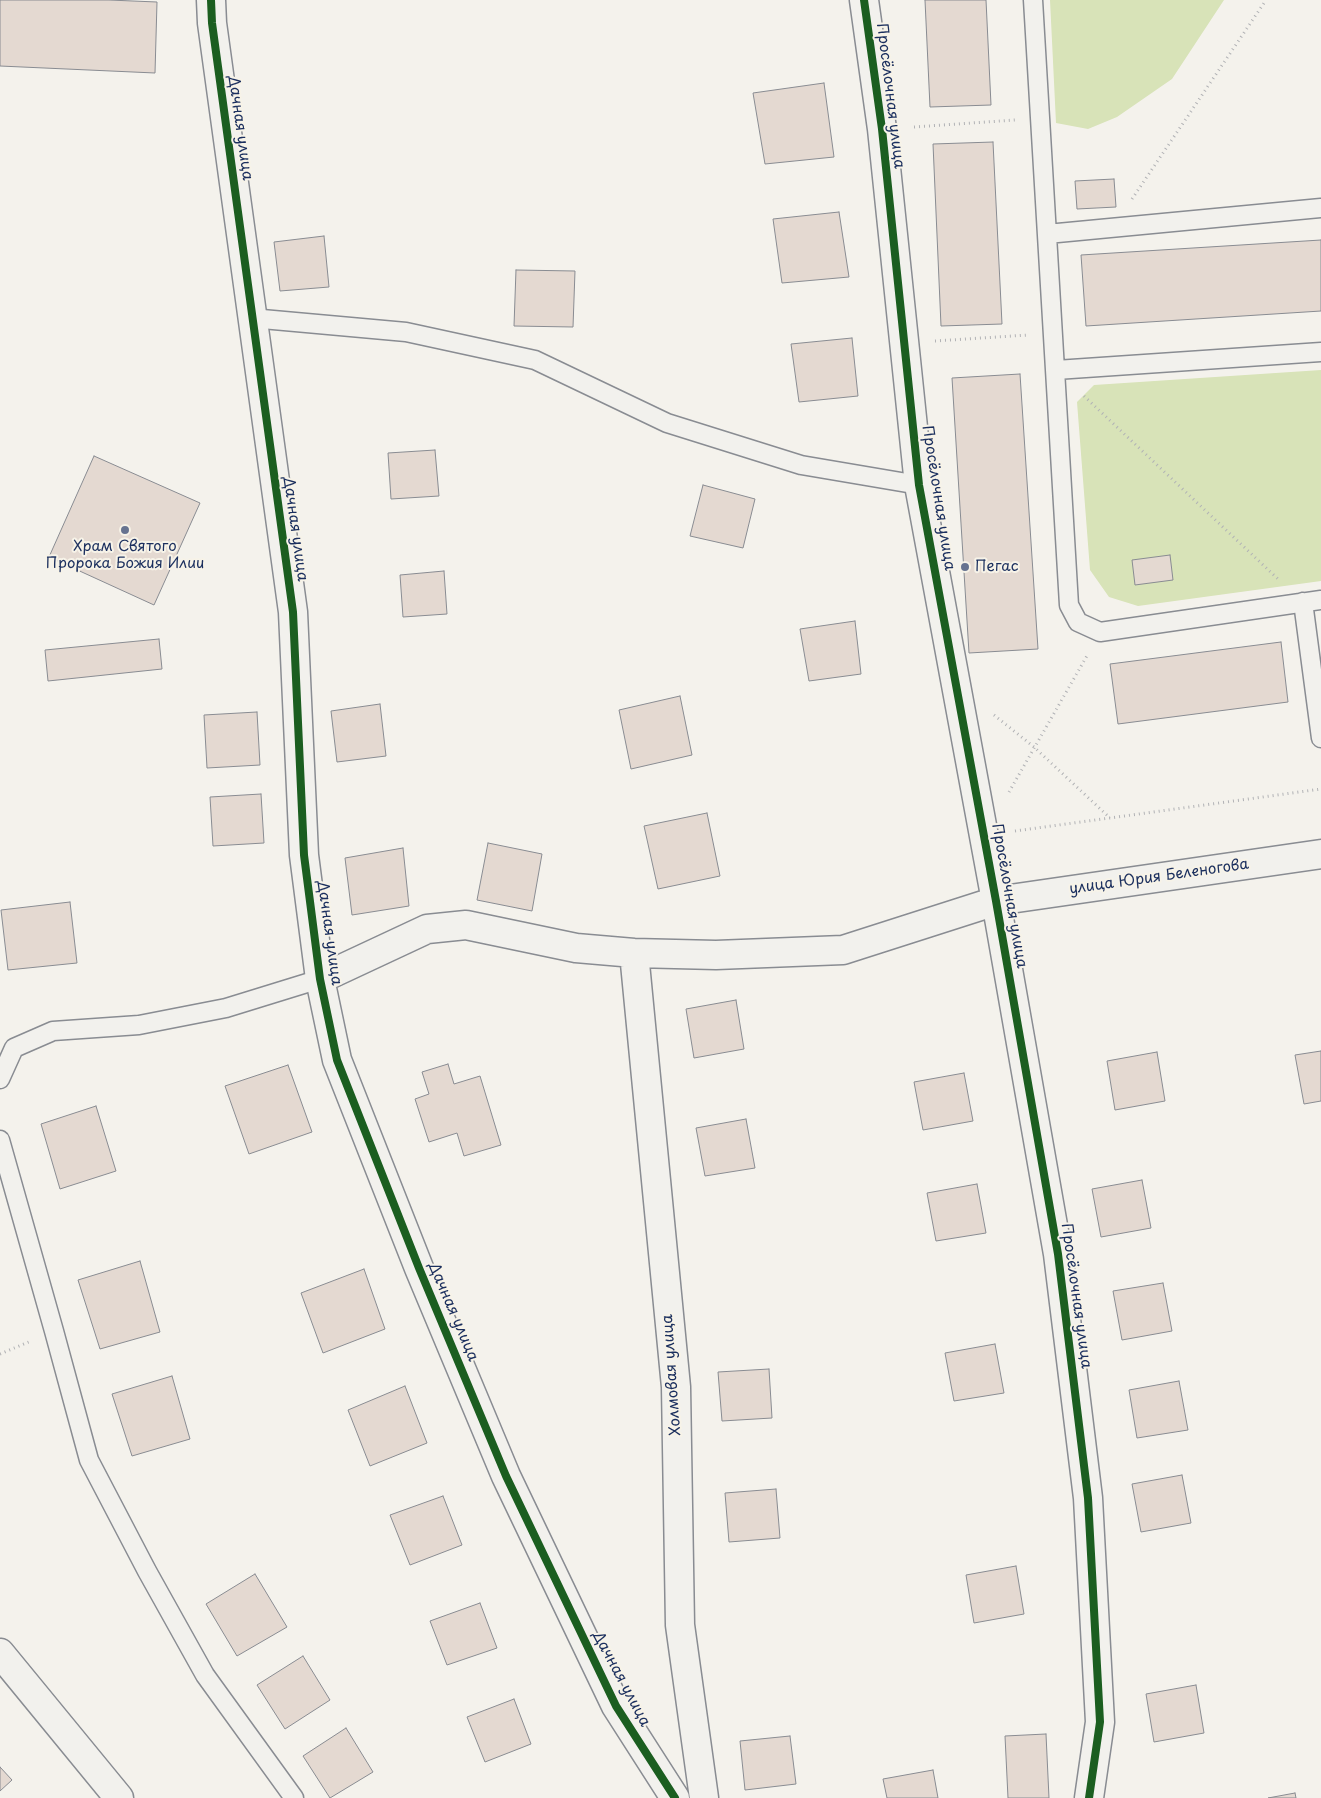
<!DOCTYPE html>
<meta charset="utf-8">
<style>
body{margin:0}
canvas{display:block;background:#f4f2ec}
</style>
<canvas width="1321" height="1798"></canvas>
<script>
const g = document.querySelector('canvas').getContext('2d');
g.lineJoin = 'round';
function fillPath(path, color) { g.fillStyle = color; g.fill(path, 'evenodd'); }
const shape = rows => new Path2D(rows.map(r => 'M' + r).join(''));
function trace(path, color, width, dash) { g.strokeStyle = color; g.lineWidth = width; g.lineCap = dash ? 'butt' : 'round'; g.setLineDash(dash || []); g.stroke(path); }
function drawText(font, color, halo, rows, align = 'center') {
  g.font = font + ' "Playpen Sans",sans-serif'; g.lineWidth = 4; g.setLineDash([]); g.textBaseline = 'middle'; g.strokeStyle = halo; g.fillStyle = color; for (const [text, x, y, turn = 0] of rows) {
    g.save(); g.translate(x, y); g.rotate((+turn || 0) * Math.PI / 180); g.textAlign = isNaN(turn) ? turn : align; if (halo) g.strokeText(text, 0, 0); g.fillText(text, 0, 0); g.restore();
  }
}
fillPath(shape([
 [1050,0,1224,0,1172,79,1117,117,1088,129,1056,123],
 [1321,370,1321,581,1138,606,1109,597,1090,570,1077,402,1094,385]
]), '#d8e3b8');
const building = shape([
 [0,0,109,0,157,2,155,73,0,66,0,0],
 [925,0,986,0,991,105,930,107,925,0],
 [824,83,834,157,765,164,753,93,824,83],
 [993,142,1002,324,941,326,933,144,993,142],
 [1114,179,1116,207,1077,209,1075,181,1114,179],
 [839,212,849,277,782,283,773,219,839,212],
 [324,236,329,287,280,291,274,242,324,236],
 [1321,240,1321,311,1086,326,1081,255,1321,240],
 [516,270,575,271,573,327,514,326,516,270],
 [852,338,858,396,799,402,791,344,852,338],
 [1020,374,1038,649,969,653,952,378,1020,374],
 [435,450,439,496,391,499,388,453,435,450],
 [94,456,200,503,154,605,49,557,94,456],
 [703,485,755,499,743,548,690,536,703,485],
 [1170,555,1173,580,1135,585,1132,560,1170,555],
 [444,571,447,614,403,617,400,575,444,571],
 [855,621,861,674,809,681,800,629,855,621],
 [159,639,162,669,48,681,45,650,159,639],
 [1281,642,1288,702,1118,724,1110,664,1281,642],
 [680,696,692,755,631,769,619,710,680,696],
 [380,704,386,756,337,762,331,711,380,704],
 [257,712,260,765,207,768,204,715,257,712],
 [261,794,264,843,213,846,210,797,261,794],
 [707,813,720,876,658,889,644,826,707,813],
 [488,843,542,854,532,911,477,900,488,843],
 [403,848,409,906,352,915,345,858,403,848],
 [70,902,77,963,8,970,1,910,70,902],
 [736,1000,744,1049,694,1058,686,1009,736,1000],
 [1321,1051,1321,1101,1304,1104,1295,1055,1321,1051],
 [1157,1052,1165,1101,1115,1110,1107,1061,1157,1052],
 [448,1064,454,1084,480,1076,501,1145,464,1156,457,1133,429,1142,415,1099,429,1094,422,1072,448,1064],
 [288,1065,312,1132,249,1154,225,1086,288,1065],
 [964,1073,973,1121,923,1130,914,1082,964,1073],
 [96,1106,116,1171,60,1189,41,1124,96,1106],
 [746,1119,755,1168,705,1176,696,1128,746,1119],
 [1142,1180,1151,1228,1101,1237,1092,1189,1142,1180],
 [977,1184,986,1233,936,1241,927,1193,977,1184],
 [140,1261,160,1332,100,1349,78,1280,140,1261],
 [364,1269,385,1329,323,1353,301,1293,364,1269],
 [1163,1283,1172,1331,1122,1340,1113,1291,1163,1283],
 [995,1344,1004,1393,954,1401,945,1353,995,1344],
 [769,1369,772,1418,722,1421,718,1372,769,1369],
 [172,1376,190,1439,132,1456,112,1394,172,1376],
 [1179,1381,1188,1430,1137,1438,1129,1390,1179,1381],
 [405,1386,427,1443,370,1466,348,1410,405,1386],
 [1182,1475,1191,1523,1141,1532,1132,1484,1182,1475],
 [776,1489,780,1538,729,1542,725,1493,776,1489],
 [443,1496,462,1545,410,1565,390,1515,443,1496],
 [1016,1566,1024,1614,974,1623,966,1575,1016,1566],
 [255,1574,287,1627,237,1656,206,1604,255,1574],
 [480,1603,497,1648,447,1665,430,1621,480,1603],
 [303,1656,330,1700,285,1729,257,1685,303,1656],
 [1196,1685,1204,1733,1154,1742,1146,1694,1196,1685],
 [514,1699,531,1744,485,1762,467,1717,514,1699],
 [346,1728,373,1772,330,1798,303,1756,346,1728],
 [1046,1734,1049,1798,1008,1798,1005,1736,1046,1734],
 [790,1736,796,1784,745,1790,740,1741,790,1736],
 [0,1767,12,1780,0,1791,0,1767],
 [933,1770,938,1798,887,1798,883,1779,933,1770],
 [1295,1793,1296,1798,1268,1798,1295,1793]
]);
fillPath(building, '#e4d9d1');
trace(building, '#898c92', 1);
const service = shape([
 [1033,0,1069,605,1078,622,1100,632,1321,600],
 [1047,234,1321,208],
 [251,318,406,332,535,360,667,423,801,465,919,485],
 [1056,370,1321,352],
 [1303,602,1321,738],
 [0,1079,14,1048,53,1031,139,1025,226,1008,320,979],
 [0,1140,54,1331,89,1460,147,1571,205,1675,294,1798]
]);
const minor = shape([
 [211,0,212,23,293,612,304,855,320,979,337,1060,419,1268,506,1476,616,1706,675,1798],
 [864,0,882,129,919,485,996,901,1058,1254,1088,1498,1100,1722,1089,1798],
 [634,953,676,1387,680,1625,704,1798],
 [320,979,427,929,466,925,576,948,634,953,716,955,843,950,996,901,1321,854]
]);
const tertiary = shape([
 [0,1653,119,1798]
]);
trace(service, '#898c92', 21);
trace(minor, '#898c92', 31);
trace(tertiary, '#898c92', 31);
trace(shape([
 [914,127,1015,120],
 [1132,199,1266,0],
 [935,341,1028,335],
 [1084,396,1278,579],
 [994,715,1034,747,1110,818],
 [1009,792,1088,654],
 [1015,831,1321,789],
 [0,1354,31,1341]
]), '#b1b2b5', 3, [1, 4]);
trace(service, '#f2f1ed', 18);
trace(minor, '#f2f1ed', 28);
trace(tertiary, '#f2f1ed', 28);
trace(shape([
 [211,0,212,23,293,612,304,855,320,979,337,1060,419,1268,506,1476,616,1706,675,1798],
 [864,0,882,129,919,485,996,901,1058,1254,1088,1498,1100,1722,1089,1798]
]), '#1b5e20', 8);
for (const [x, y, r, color] of [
 [125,530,5,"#677390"],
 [965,567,5,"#677390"]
]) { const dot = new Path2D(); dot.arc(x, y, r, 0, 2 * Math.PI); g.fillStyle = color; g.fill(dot); trace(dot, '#f7f3e8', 2); }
drawText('15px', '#1b2f5e', '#f7f3e8', [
 ["Просёлочная улица",890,96,83],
 ["Дачная улица",240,128,82],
 ["Просёлочная улица",938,498,81],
 ["Дачная улица",295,529,82],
 ["улица Юрия Беленогова",1159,877,-8],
 ["Просёлочная улица",1009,896,80],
 ["Дачная улица",329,933,82],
 ["Просёлочная улица",1076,1296,82],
 ["Дачная улица",453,1312,67],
 ["Холмовая улица",672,1375,-94],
 ["Дачная улица",621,1679,62]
]);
drawText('15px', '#1b2f5e', '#f7f3e8', [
 ["Храм Святого",125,547],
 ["Пророка Божия Илии",125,564],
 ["Пегас",975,567,"left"]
]);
</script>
